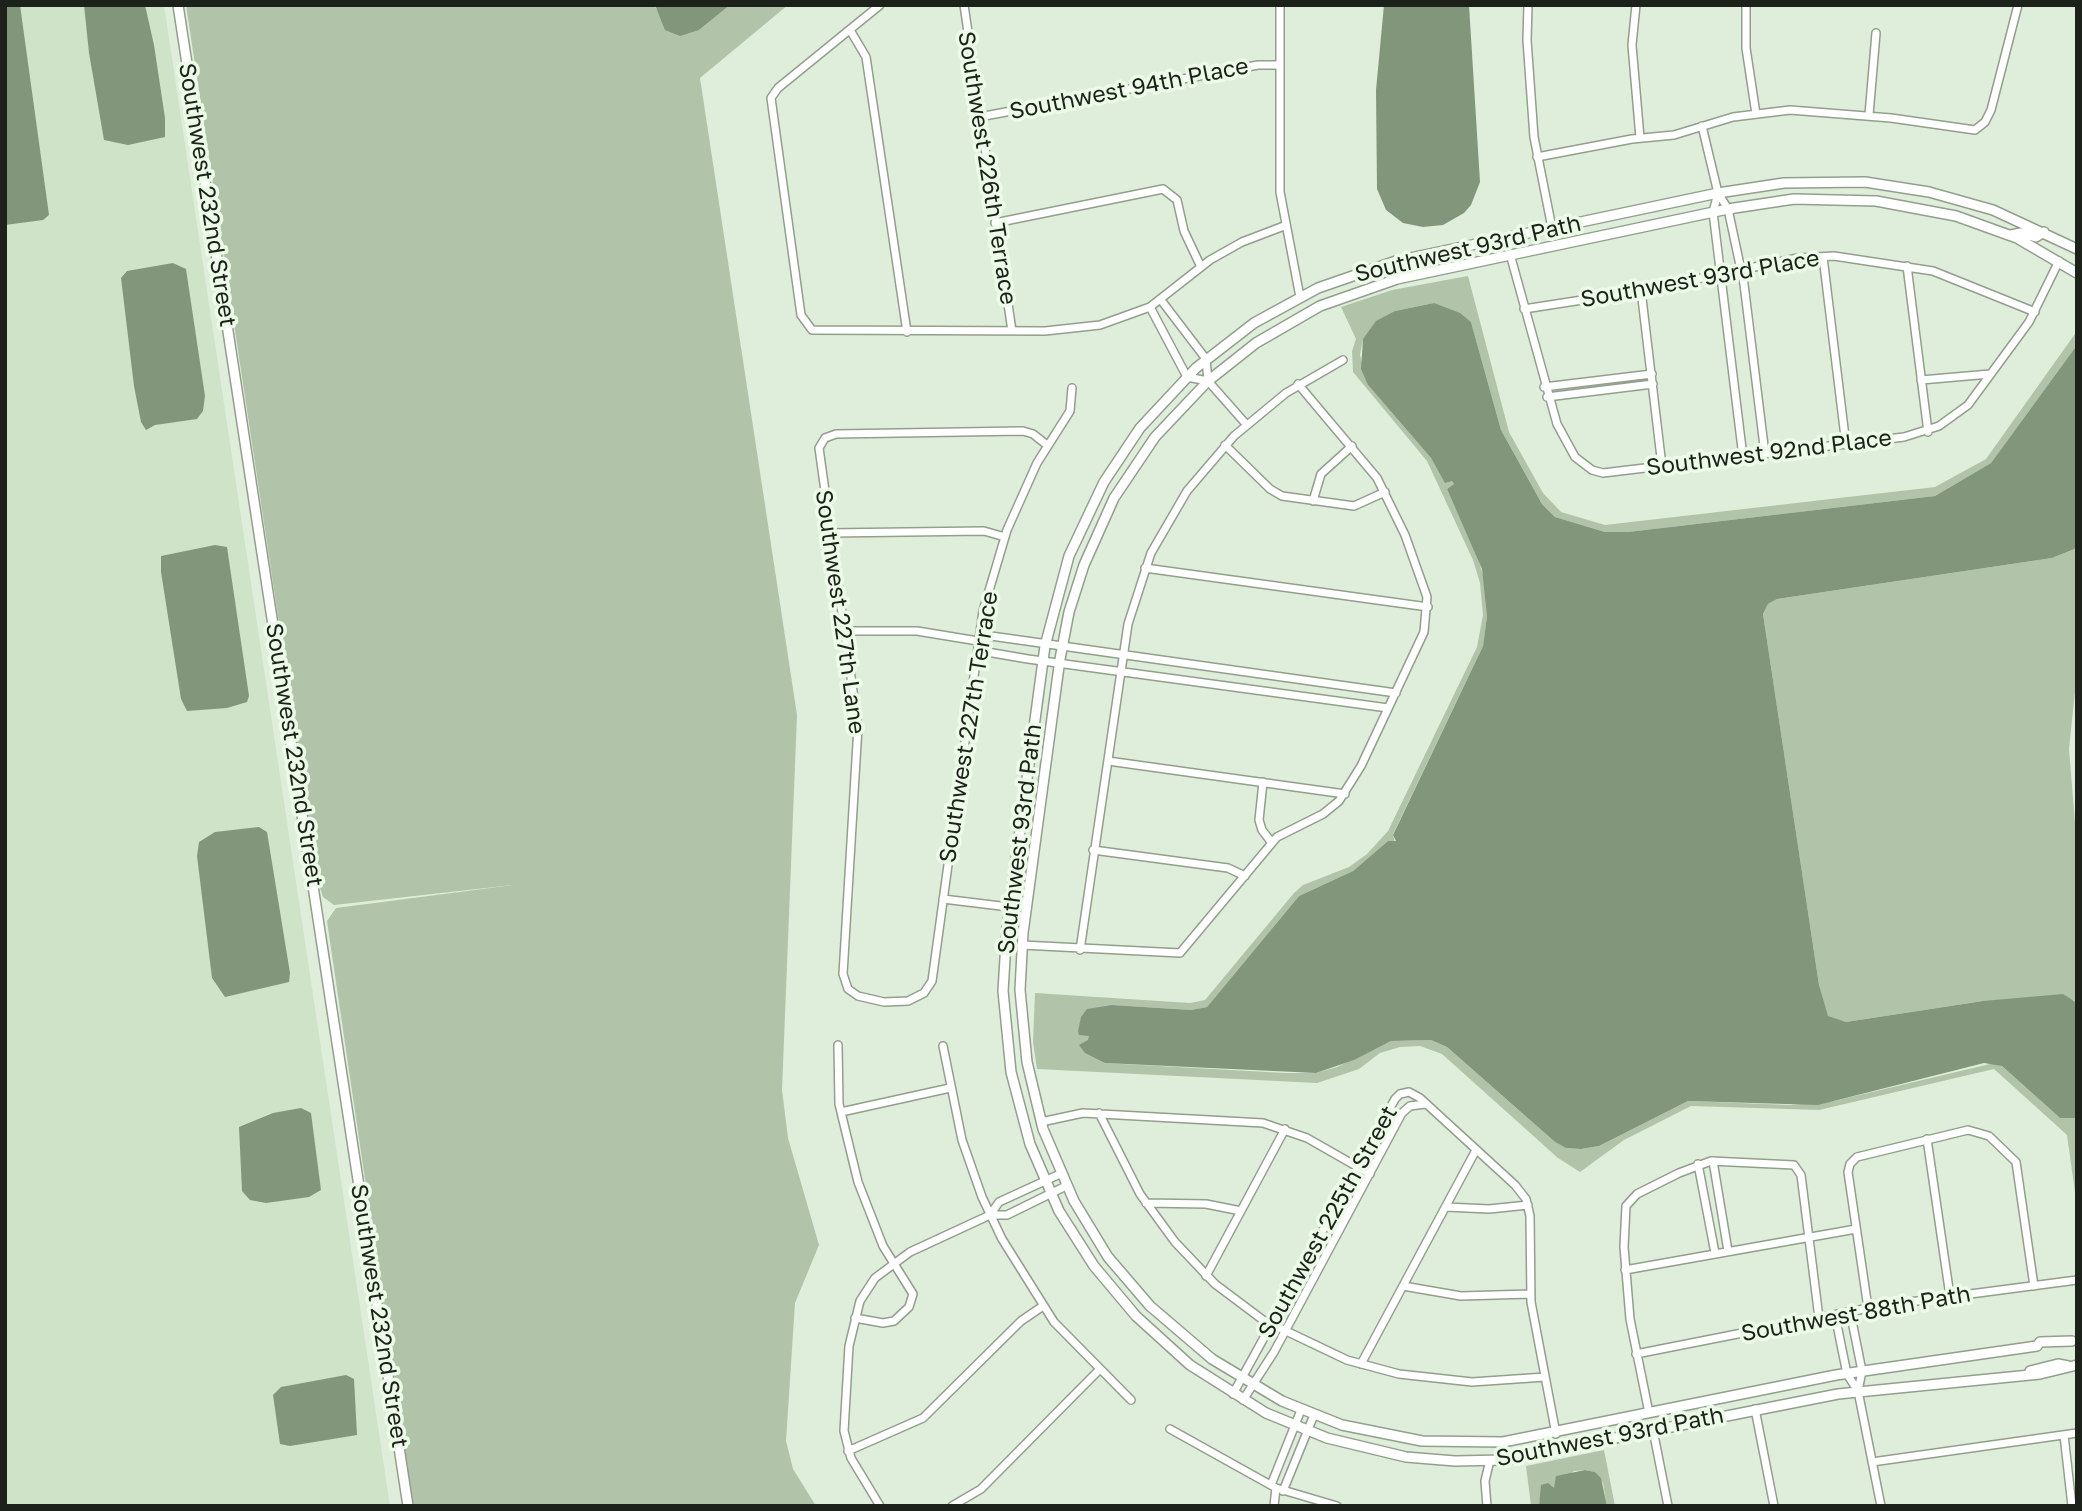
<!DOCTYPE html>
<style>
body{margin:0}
#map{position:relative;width:2082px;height:1511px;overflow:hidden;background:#dfeeda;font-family:"Golos Text",sans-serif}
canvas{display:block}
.frame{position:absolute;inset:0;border:7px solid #1c211a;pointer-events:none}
</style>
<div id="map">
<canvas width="2082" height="1511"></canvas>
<div class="frame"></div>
</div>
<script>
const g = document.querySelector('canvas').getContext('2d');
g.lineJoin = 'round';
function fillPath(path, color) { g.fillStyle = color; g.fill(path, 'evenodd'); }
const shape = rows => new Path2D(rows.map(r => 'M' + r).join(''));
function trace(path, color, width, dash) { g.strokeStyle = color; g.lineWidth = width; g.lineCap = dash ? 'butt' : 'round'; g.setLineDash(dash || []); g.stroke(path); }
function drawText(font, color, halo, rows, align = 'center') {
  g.font = font + ' "Golos Text",sans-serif'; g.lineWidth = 7; g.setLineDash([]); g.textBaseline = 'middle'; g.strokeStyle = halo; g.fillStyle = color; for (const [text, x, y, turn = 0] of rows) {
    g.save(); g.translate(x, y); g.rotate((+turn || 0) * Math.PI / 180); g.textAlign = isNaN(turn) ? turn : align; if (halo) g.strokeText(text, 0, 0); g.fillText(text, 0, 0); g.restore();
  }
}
fillPath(shape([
 [5,5,164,5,390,1506,5,1506]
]), '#cfe3c9');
fillPath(shape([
 [186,5,655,5,656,9,699,30,730,5,788,5,700,78,797,715,782,1090,788,1138,819,1245,795,1303,786,1441,793,1469,816,1506,413,1506,327,921,336,908,513,885,334,905,323,897,318,882],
 [1468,276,1509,432,1543,493,1561,512,1605,525,1935,487,1986,459,2077,331,2077,345,1991,463,1935,496,1628,532,1605,532,1555,517,1542,504,1501,430,1471,322,1434,303,1395,311,1363,339,1360,355,1368,385,1431,458,1445,482,1452,481,1454,484,1447,489,1478,558,1486,585,1487,616,1483,646,1393,834,1395,843,1388,841,1353,871,1299,896,1207,1007,1191,1010,1112,1005,1089,1040,1105,1063,1285,1073,1316,1073,1337,1067,1391,1041,1431,1040,1447,1047,1555,1142,1566,1148,1581,1149,1599,1146,1688,1101,1791,1105,1834,1101,1994,1063,2002,1066,2060,1118,2077,1118,2077,1207,2067,1135,1994,1069,1819,1110,1691,1106,1624,1140,1580,1172,1558,1158,1442,1054,1420,1046,1400,1047,1380,1053,1359,1069,1317,1083,1037,1069,1033,1042,1035,993,1190,1003,1205,1000,1294,893,1303,885,1349,867,1367,854,1388,831,1477,647,1483,615,1480,583,1473,560,1427,461,1353,372,1352,351,1356,339,1341,307,1392,290],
 [2077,548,2077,673,2069,749,2077,847,2077,1003,2073,1000,1983,1001,1846,1022,1834,1020,1828,1016,1823,1005,1819,985,1763,614,1768,604,1777,599,2052,558],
 [1604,1450,1615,1506,1607,1506,1603,1483,1595,1472,1585,1470,1574,1471,1539,1501,1539,1506,1531,1506,1526,1466]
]), '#b1c4aa');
fillPath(shape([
 [5,5,20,5,49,215,43,220,5,225],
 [84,5,145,5,154,45,165,118,165,137,128,145,104,140,89,53],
 [655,5,730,5,699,30,680,36,665,30],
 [1384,5,1469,5,1480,182,1471,205,1464,213,1443,225,1423,227,1403,223,1386,210,1377,189,1376,90],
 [173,263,186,269,205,396,203,411,197,419,155,425,146,430,141,422,134,386,121,278,127,271],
 [1434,303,1460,313,1471,322,1501,430,1542,504,1555,517,1605,532,1628,532,1935,496,1991,463,2077,345,2077,548,2052,558,1777,599,1768,604,1763,614,1819,985,1828,1016,1846,1022,1983,1001,2063,994,2077,1003,2077,1118,2060,1118,2002,1066,1984,1063,1818,1105,1688,1101,1599,1146,1581,1149,1566,1148,1555,1142,1447,1047,1431,1040,1391,1041,1354,1060,1316,1073,1105,1063,1085,1053,1079,1045,1088,1040,1089,1036,1079,1035,1078,1031,1081,1017,1087,1009,1112,1005,1191,1010,1207,1007,1299,896,1353,871,1388,841,1396,841,1393,835,1483,646,1487,616,1482,569,1447,489,1454,484,1452,481,1445,483,1431,458,1368,385,1361,369,1363,339,1376,321,1395,311],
 [215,545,227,547,249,696,247,702,227,708,187,711,181,699,161,572,161,556],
 [259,827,267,832,290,973,289,982,225,997,212,978,197,856,199,842,215,832],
 [301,1108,311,1113,321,1190,309,1197,266,1203,250,1200,242,1191,239,1127,273,1113],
 [346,1375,354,1379,357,1435,290,1446,280,1444,273,1395,281,1387],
 [1585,1470,1595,1472,1601,1478,1607,1506,1539,1506,1541,1485,1548,1483,1554,1488,1556,1476]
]), '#82967b');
const minor = shape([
 [880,5,778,88,771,98,801,315,812,330,1045,331,1100,325,1150,307,1210,260,1242,242,1284,226],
 [964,5,1012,331],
 [1280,5,1280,192,1300,297],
 [1528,5,1527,40,1534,137,1552,228],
 [1636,5,1632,45,1640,138],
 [1746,5,1746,48,1756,114],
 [850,30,866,57,907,332],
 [1869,115,1876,33],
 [979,117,1258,65,1280,65],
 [1702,126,1718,193,1728,209,1744,284,1765,454],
 [1537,157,1632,139,1674,135,1733,117,1790,110,1891,118,1975,130,1985,122,1991,110,2018,5],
 [1718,193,1713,212,1743,457],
 [995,223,1163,189,1177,200,1184,231,1201,267],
 [1510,254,1557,424,1575,457,1592,470,1603,473,1904,437,1939,426,1968,405,2029,322,2059,261],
 [1823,257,1846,445],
 [1907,266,1928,432],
 [1641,290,1662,466],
 [1161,300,1206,359,1208,381],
 [1150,307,1187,377,1208,381],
 [1524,309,1634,292,1798,258,1834,256,1933,271,2035,312],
 [1921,380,1990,374],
 [1208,381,1246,424],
 [1544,387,1652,374],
 [1547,397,1653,384],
 [1047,445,1033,434,1023,431,836,434,825,438,819,448,858,727,843,974,848,989,858,996,884,1002,908,1001,924,993,932,981,983,611,1007,530,1037,463,1070,411,1072,388],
 [1225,445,1270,489,1282,496,1354,506,1385,492],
 [1313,501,1321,474,1352,446],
 [829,533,984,531,1005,537],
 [1145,568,1428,607],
 [844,631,917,631,978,641,991,636,1396,693],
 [978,641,987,652,1028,659,1388,708],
 [1108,761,1345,794],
 [1263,782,1259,820,1262,830,1272,843],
 [1093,850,1228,868,1245,876],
 [943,899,1009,907],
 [1022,945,1180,953,1277,837,1323,814,1339,801,1361,766,1424,632,1427,597,1405,535,1377,478,1298,384],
 [1080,950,1128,624,1151,553,1187,491,1234,436,1286,393,1343,360],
 [838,1045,839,1104,858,1182,883,1246,913,1294,909,1307,894,1321,883,1323,855,1318],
 [943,1046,962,1140,982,1197,1002,1239,1054,1322,1131,1400],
 [841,1112,950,1088],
 [1099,1113,1140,1194,1175,1242,1215,1284,1263,1320,1347,1360,1399,1374,1472,1382,1545,1377],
 [1041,1122,1083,1113,1263,1123,1307,1138,1370,1174],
 [1927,1139,1950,1296],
 [1713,1161,1728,1251],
 [1698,1164,1715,1253],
 [1146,1203,1206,1204,1241,1211],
 [1446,1207,1489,1209,1528,1205],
 [990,1215,999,1202,1060,1174],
 [1625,1270,1856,1229],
 [1206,1276,1285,1129],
 [1403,1286,1461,1296,1530,1294],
 [1868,1308,1848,1172,1850,1164,1857,1157,1968,1130,1989,1136,2016,1162,2034,1286],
 [1850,1311,1862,1371,1858,1391,1881,1506],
 [1835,1315,1847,1374,1858,1391],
 [1636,1354,1879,1306,2077,1280],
 [1361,1364,1476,1150],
 [1233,1394,1395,1099,1400,1094,1409,1092,1420,1098,1515,1185,1526,1199,1530,1216,1531,1302,1556,1434],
 [1243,1400,1274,1352,1402,1113,1410,1106,1425,1104],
 [1755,1409,1774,1506],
 [1649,1413,1630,1319,1624,1247,1626,1206,1637,1194,1679,1173,1711,1161,1794,1165,1801,1175,1819,1318],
 [1170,1429,1276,1488,1337,1506],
 [1653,1430,1668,1506],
 [2064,1435,2072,1506],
 [848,1451,923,1418,1021,1321,1043,1306],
 [1872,1462,2077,1433],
 [1271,1485,1301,1410],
 [1283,1491,1314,1415],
 [880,1506,851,1458,844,1431,849,1346,860,1301,875,1278,910,1252,990,1215,1007,1215,1066,1186],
 [952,1506,981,1489,1100,1369],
 [1274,1506,1276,1488],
 [1487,1506,1485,1481,1490,1460]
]);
const tertiary = shape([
 [178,5,408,1506],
 [2011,235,2021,233,2036,237,2044,232],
 [2077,249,1993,210,1929,192,1865,182,1784,183,1718,193,1396,261,1318,288,1254,323,1196,368,1140,428,1104,482,1069,556,1045,646,1007,926,1003,991,1011,1072,1030,1144,1059,1211,1094,1266,1136,1316,1190,1365,1266,1413,1327,1438,1406,1457,1455,1461,1504,1460,1838,1394,2040,1374,2077,1365],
 [2072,1341,2040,1342,2037,1346,1836,1375,1503,1442,1422,1441,1342,1425,1282,1401,1212,1359,1150,1306,1108,1257,1074,1201,1043,1129,1027,1062,1020,990,1023,933,1060,659,1069,612,1084,565,1114,498,1155,437,1208,381,1256,343,1320,306,1397,279,1728,209,1794,199,1876,201,1956,216,2017,238,2077,273],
 [2030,1371,2058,1364,2068,1366]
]);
trace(minor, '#929f8d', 10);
trace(tertiary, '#929f8d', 12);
trace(minor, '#fff', 7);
trace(tertiary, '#fff', 9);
drawText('23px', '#1c211a', '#ecfbe7', [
 ["Southwest 94th Place",1129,89,-11],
 ["Southwest 226th Terrace",987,168,81],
 ["Southwest 232nd Street",207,195,81],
 ["Southwest 93rd Path",1468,249,-13],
 ["Southwest 93rd Place",1700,279,-10],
 ["Southwest 92nd Place",1769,453,-7],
 ["Southwest 227th Lane",840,612,82],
 ["Southwest 227th Terrace",969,727,-81],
 ["Southwest 232nd Street",294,755,81],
 ["Southwest 93rd Path",1020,839,-83],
 ["Southwest 225th Street",1328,1222,-61],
 ["Southwest 88th Path",1856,1314,-10],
 ["Southwest 232nd Street",379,1316,81],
 ["Southwest 93rd Path",1610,1437,-11]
]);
</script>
